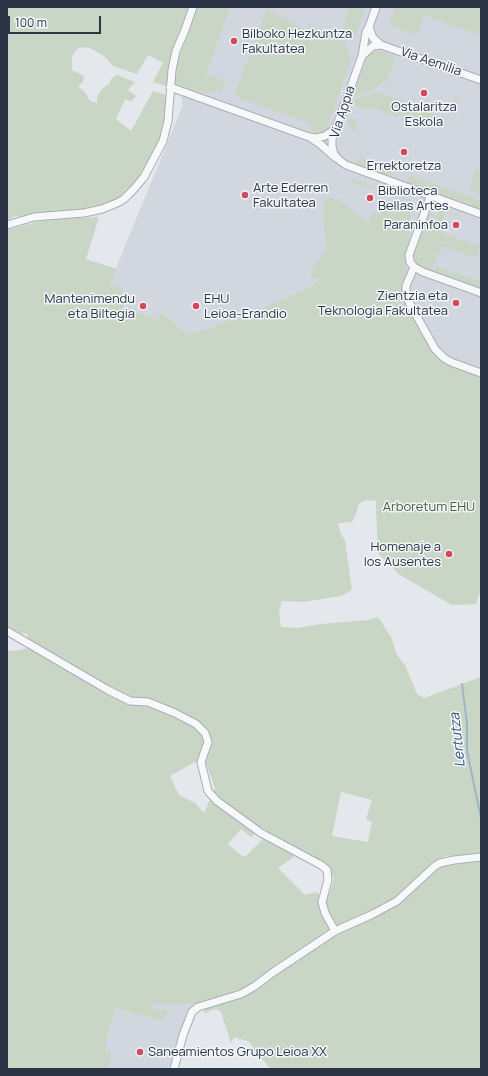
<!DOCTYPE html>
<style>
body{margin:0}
#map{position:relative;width:488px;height:1076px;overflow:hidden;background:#e4e7ec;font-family:Manrope,sans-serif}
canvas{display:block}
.frame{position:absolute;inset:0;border:8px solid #2b3445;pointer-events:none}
.scale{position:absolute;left:8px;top:16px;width:93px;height:18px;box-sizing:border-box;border:2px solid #2b3445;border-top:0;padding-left:5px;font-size:12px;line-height:14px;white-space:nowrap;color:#2b3445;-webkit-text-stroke:3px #f4f6f9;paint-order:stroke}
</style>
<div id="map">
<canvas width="488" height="1076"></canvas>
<div class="frame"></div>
<div class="scale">100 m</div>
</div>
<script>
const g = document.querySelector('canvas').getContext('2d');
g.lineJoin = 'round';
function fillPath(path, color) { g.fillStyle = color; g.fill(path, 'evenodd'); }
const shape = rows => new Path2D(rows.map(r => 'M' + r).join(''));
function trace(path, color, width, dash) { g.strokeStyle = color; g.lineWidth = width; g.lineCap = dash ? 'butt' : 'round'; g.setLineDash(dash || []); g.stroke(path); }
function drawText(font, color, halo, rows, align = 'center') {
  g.font = font + ' Manrope,sans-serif'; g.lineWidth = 3; g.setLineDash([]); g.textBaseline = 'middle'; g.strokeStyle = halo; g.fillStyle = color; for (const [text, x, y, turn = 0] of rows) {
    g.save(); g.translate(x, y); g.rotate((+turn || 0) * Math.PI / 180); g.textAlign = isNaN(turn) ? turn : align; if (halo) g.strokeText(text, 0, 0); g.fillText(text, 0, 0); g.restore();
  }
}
fillPath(shape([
 [201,7,481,7,481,591,479,594,476,604,452,605,400,575,378,553,376,501,321,278,311,287,251,313,189,335,162,312,158,320,123,308,109,285,183,105,179,84],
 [155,1004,194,1004,190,1009,186,1017,172,1069,108,1069,112,1053,106,1049,106,1041,116,1008,161,1021,163,1009,155,1011,152,1006]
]), '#d2d6de');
fillPath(shape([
 [7,7,190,7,170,66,166,86,153,82,163,63,148,55,137,74,113,66,104,56,90,48,79,47,72,56,72,70,84,76,83,82,78,86,86,93,90,101,97,103,97,97,102,88,109,84,111,79,117,75,135,82,128,90,136,96,132,101,125,100,116,119,131,131,153,91,166,95,165,119,159,141,140,177,124,196,115,201,85,210,23,217,15,216,7,221],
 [197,7,230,7,206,74,225,81,221,92,216,90,213,93,209,94,174,84,177,61,188,34],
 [350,7,366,7,356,34,342,30],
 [395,7,481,7,481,35,424,15,417,35,391,25,390,21],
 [267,9,306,30,309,24,345,43,351,60,327,129,323,133,316,134,311,130,309,123,234,96],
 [376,51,383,52,396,57,386,83,382,82,374,90,352,97,367,59,369,55],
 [378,92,436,113,435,116,447,120,456,96,460,98,447,120,425,123,400,114,398,117,371,108,369,111,350,104,351,101],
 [355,118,357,130,351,131,348,120],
 [359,157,394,169,391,178,356,165],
 [477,167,481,176,481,194,469,189],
 [410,175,481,201,481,210,407,183],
 [351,178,412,200,411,202,350,181],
 [332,198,338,199,368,223,372,212,379,215,382,206,410,210,410,238,405,252,404,260,406,267,403,289,405,301,434,351,481,375,481,591,479,594,476,604,452,605,400,575,378,553,376,501,366,500,359,503,356,514,352,522,338,523,341,534,345,540,352,590,341,596,322,599,304,602,282,601,279,612,281,627,298,628,321,624,368,620,378,617,391,637,397,655,405,665,417,694,424,698,481,677,481,854,475,853,472,855,445,856,434,863,394,898,374,911,337,927,295,953,286,961,241,990,194,1004,155,1004,152,1006,155,1011,163,1009,169,1011,161,1021,116,1008,106,1041,106,1049,112,1053,108,1069,7,1069,7,650,15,651,28,648,27,634,20,633,7,626,7,230,37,222,55,219,99,217,86,259,117,269,109,285,123,289,119,301,124,303,123,308,158,320,161,312,189,335,251,313,311,287,321,278,311,277,313,267,327,249,323,214,324,207,326,199],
 [195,762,207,766,215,788,204,813,195,803,179,795,170,776],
 [341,792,372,800,366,819,372,822,368,842,332,836],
 [262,827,269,833,245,857,241,855,228,844,241,829,251,837],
 [302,851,322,861,330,869,334,879,329,895,318,901,319,895,317,892,305,895,278,868],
 [432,206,458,215,457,216,445,212,438,232,480,246,476,258,443,246,440,254,435,252,434,255,437,256,432,271,421,267,415,263,413,255,430,213,438,215,439,212,431,209],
 [436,266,481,282,481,289,434,272],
 [481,859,481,1069,271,1069,255,1052,250,1042,234,1037,231,1043,221,1012,217,1009,211,1010,204,1014,205,1007,226,1001,335,934,377,915,437,868,442,865]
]), '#c9d6c5');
trace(shape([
 [462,684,467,724,467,751,481,818]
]), '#9fb4cc', 2);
const street = shape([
 [376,7,369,27,366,32,362,56,332,139,332,147,334,154,339,160,346,165,481,214],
 [369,27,373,38,381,45,481,80],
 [362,56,373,46,381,45],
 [170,87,309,137,316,138,325,136,336,128],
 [311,138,320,144,336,158],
 [431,195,409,255,410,262,414,267,423,272,465,287],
 [7,225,34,217,84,213,102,209,117,203,124,199,134,189,144,177,163,141,168,121,172,70,176,51,185,30,193,7],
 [414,267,406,286,406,295,411,306,435,349,444,358,451,362,481,373],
 [468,288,481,293],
 [7,631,108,690,130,701,148,702,175,713,196,724,205,733,208,742,201,762,208,791,217,801,261,833,321,865,327,870,328,880,322,902,325,913,335,931],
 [174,1069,183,1035,192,1012,198,1007,241,994,255,986,272,973,335,931,373,914,397,901,435,866,440,863,454,860,481,857]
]);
trace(street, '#a9aeb7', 9);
trace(street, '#f7f8fa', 7);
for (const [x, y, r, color] of [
 [234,41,4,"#d1495b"],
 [424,93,4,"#d1495b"],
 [404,152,4,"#d1495b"],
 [245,195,4,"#d1495b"],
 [370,198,4,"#d1495b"],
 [456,225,4,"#d1495b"],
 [456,303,4,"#d1495b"],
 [143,306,4,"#d1495b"],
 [196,306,4,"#d1495b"],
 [449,554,4,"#d1495b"],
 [140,1052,4,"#d1495b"]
]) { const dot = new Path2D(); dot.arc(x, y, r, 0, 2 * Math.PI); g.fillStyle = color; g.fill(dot); trace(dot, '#f4f6f9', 1.5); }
drawText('13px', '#2b3445', '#f4f6f9', [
 ["Bilboko Hezkuntza",242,34],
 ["Fakultatea",242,49],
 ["Ostalaritza",424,107,"center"],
 ["Eskola",424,122,"center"],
 ["Errektoretza",404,166,"center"],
 ["Arte Ederren",253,188],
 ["Fakultatea",253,203],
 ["Biblioteca",378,191],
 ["Bellas Artes",378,206],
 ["Paraninfoa",448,225,"right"],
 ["Zientzia eta",448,296,"right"],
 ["Teknologia Fakultatea",448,311,"right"],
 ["Mantenimendu",135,299,"right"],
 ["eta Biltegia",135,314,"right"],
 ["EHU",204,299],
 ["Leioa-Erandio",204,314],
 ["Homenaje a",441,547,"right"],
 ["los Ausentes",441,562,"right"],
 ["Saneamientos Grupo Leioa XX",148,1052]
], 'left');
drawText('13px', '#2b3445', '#f4f6f9', [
 ["Via Aemilia",431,62,19],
 ["Via Appia",343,112,-72]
]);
drawText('13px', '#3f6138', '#f4f6f9', [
 ["Arboretum EHU",429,507]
]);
drawText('italic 14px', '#34527a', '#f4f6f9', [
 ["Lertutza",458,740,-96]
]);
</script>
